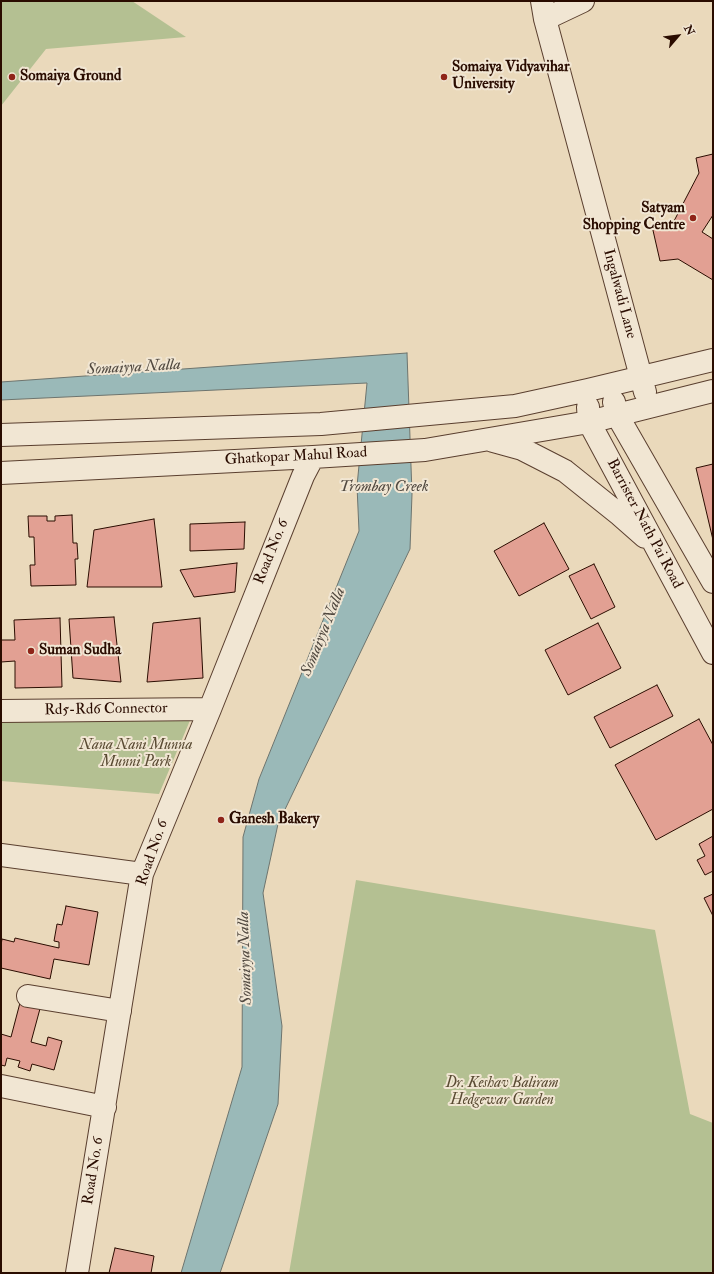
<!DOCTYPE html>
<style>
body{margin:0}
#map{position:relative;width:714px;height:1274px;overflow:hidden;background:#ead9bb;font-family:"IM FELL Double Pica",serif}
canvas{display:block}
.frame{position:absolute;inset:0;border:2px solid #2a0c00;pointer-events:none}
.north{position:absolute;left:658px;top:16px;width:40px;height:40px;-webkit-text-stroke:3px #f1e6d3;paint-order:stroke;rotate:62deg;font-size:11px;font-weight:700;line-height:16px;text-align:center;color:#2a0c00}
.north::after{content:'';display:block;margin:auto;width:14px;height:18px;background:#2a0c00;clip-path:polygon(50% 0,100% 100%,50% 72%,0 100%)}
</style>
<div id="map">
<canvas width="714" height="1274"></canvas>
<div class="frame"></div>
<div class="north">N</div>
</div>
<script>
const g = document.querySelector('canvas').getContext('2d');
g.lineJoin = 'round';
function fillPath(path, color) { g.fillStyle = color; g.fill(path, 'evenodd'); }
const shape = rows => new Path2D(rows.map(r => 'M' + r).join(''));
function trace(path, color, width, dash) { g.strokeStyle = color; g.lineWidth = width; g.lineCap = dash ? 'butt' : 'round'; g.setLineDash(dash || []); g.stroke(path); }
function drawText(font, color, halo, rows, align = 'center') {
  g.font = font + ' "IM FELL Double Pica",serif'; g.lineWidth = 4; g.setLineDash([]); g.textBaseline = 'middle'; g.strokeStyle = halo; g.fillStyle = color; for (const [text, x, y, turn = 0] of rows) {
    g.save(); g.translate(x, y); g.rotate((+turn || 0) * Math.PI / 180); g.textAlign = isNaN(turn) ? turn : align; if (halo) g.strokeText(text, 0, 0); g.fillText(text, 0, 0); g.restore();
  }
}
fillPath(shape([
 [1,1,132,1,186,37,46,49,1,106],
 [1,718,191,718,159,794,1,781],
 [356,880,655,930,690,1114,713,1123,713,1273,289,1273]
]), '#b4c092');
const water = shape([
 [407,353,412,494,410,549,278,824,263,893,282,1026,278,1104,220,1273,181,1273,242,1067,243,837,259,779,359,531,357,486,367,383,1,400,1,382,407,353]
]);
fillPath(water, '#9ab9b8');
trace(water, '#6d746e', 1);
const building = shape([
 [713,154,713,215,702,232,713,239,713,280,678,259,660,261,652,226,674,221,699,173,696,158,713,154],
 [713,464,713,540,696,468,713,464],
 [72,515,73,543,77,543,78,559,75,559,76,585,31,586,30,565,35,565,34,537,29,537,28,516,47,516,47,521,55,521,55,516,72,515],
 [154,519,162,587,87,587,94,530,154,519],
 [245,522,244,549,190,551,190,524,245,522],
 [544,523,569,569,519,596,494,551,544,523],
 [237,563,235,592,194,597,180,570,237,563],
 [594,564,615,607,591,619,569,576,594,564],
 [114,617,121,682,73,678,69,619,114,617],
 [60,618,62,687,15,688,15,661,1,662,1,640,15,640,14,620,60,618],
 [200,618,203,678,147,682,153,623,200,618],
 [598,623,621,668,568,695,545,650,598,623],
 [657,685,673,716,610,748,594,717,657,685],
 [699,719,713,745,713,809,656,840,615,765,699,719],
 [713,836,713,871,705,875,697,860,705,856,699,844,713,836],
 [713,894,713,916,704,898,713,894],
 [66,906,98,912,89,965,54,959,50,979,1,968,1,945,2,939,14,942,15,938,59,948,59,942,54,941,57,924,62,925,66,906],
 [21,999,41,1005,31,1042,46,1046,48,1037,62,1041,54,1070,32,1064,30,1071,18,1067,20,1061,7,1058,5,1066,1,1065,1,1034,11,1037,21,999],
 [115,1248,154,1256,151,1273,109,1273,115,1248]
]);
fillPath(building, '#e2a093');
trace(building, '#2a0c00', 1);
const minor = shape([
 [542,1,545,19,645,392],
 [545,19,583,1],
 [614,402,617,415,713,582],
 [588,407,589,422,713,653],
 [1,435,321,424,515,406,588,390,713,360],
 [493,441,522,449,565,471,620,515,645,537],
 [1,473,313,457,425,450,589,422,713,391],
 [1,711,210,709],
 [1,855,142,874],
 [28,996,120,1011],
 [1,1086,105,1107],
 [77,1273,142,874,210,709,303,476,313,457]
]);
trace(minor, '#5a3f2f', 24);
trace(minor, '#f1e6d3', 22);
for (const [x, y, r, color] of [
 [12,77,4,"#8f2418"],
 [444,77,4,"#8f2418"],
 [693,218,4,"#8f2418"],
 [31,651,4,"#8f2418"],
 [221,820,4,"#8f2418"]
]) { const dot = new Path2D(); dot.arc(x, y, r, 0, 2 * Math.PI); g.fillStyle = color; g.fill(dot); trace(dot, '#f1e6d3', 1.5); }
drawText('bold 15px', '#2a0c00', '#f1e6d3', [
 ["Somaiya Vidyavihar",452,68],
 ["University",452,85],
 ["Somaiya Ground",20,77],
 ["Satyam",685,209,"right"],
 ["Shopping Centre",685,226,"right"],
 ["Suman Sudha",39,651],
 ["Ganesh Bakery",229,820]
], 'left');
drawText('15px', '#2a0c00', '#f1e6d3', [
 ["Ingalwadi Lane",619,294,75],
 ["Ghatkopar Mahul Road",296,457,-3],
 ["Barrister Nath Pai Road",644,524,62],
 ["Road No. 6",272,552,-68],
 ["Rd5-Rd6 Connector",106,710,-1],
 ["Road No. 6",153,853,-71],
 ["Road No. 6",94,1171,-81]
]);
drawText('italic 15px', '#5a4b33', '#f1e6d3', [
 ["Nana Nani Munna",136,746],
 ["Munni Park",136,763],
 ["Dr. Keshav Baliram",502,1084],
 ["Hedgewar Garden",502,1101]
]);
drawText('italic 16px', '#514940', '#f1e6d3', [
 ["Somaiyya Nalla",134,368,-3],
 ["Trombay Creek",384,488],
 ["Somaiyya Nalla",324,632,-68],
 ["Somaiyya Nalla",246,958,-92]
]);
</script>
